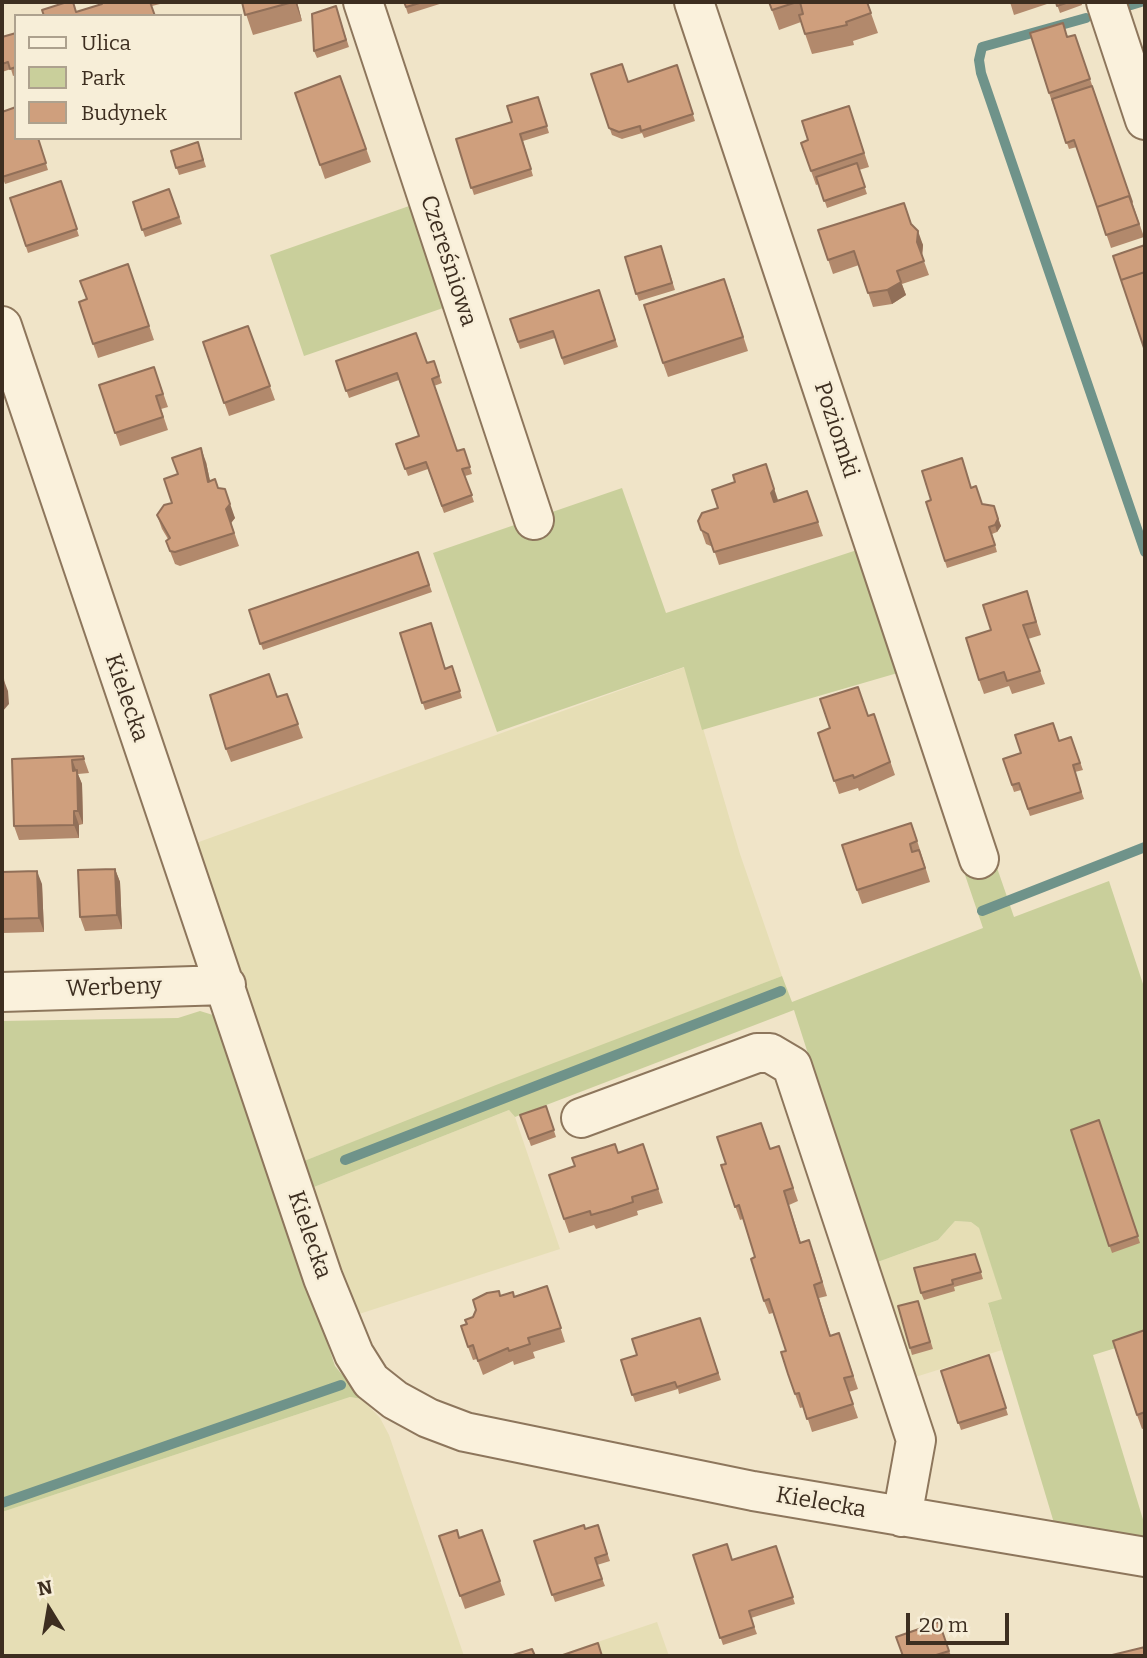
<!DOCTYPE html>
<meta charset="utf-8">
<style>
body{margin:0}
#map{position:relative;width:1147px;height:1658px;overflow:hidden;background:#f0e4c8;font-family:Bitter,serif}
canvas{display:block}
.frame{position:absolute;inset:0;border:4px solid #3d2e20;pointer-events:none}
.legend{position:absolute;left:14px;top:14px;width:228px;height:126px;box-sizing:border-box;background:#f7eed8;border:2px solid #ada18e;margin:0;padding:9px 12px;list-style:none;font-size:21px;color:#3d2e20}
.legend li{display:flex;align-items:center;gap:14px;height:35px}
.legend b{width:35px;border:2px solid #ada18e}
.north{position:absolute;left:14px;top:1574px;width:70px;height:70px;-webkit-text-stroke:5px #f7eed8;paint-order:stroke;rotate:349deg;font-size:19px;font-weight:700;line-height:28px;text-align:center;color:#3d2e20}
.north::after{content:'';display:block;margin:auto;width:24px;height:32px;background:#3d2e20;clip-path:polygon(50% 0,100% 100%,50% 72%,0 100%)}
.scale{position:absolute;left:906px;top:1613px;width:103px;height:32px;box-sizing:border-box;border:4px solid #3d2e20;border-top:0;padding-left:9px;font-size:21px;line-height:24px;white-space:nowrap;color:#3d2e20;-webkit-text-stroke:5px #f7eed8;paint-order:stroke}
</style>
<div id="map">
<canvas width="1147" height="1658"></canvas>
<div class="frame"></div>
<ul class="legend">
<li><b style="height:9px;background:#faf1dc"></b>Ulica</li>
<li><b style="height:19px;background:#c9cf9b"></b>Park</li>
<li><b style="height:19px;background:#cf9f7d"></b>Budynek</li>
</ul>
<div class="north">N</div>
<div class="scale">20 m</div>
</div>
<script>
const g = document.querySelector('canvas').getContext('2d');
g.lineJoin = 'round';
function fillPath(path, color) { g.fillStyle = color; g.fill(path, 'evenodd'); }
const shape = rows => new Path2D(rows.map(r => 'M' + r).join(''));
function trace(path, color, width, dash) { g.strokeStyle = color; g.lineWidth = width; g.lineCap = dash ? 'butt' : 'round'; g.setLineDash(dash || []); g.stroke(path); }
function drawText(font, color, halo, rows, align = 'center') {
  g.font = font + ' Bitter,serif'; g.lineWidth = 5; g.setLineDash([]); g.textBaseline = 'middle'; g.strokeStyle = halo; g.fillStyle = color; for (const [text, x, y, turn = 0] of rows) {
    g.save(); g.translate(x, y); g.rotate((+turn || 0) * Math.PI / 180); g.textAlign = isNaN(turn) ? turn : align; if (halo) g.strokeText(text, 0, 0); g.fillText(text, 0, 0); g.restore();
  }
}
fillPath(shape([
 [685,667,740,854,782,976,304,1161,196,843],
 [509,1110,515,1117,560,1249,356,1315,314,1187],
 [955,1221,971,1222,979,1228,1003,1299,988,1304,1002,1350,912,1378,875,1263,938,1240],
 [350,1397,362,1399,380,1418,389,1435,464,1656,2,1656,2,1512],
 [657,1622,669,1656,556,1656]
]), '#e6deb5');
fillPath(shape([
 [412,205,446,307,304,356,270,255],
 [622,488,666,613,860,549,901,672,702,730,684,667,497,732,433,553],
 [995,862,1014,917,1109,881,1145,990,1145,1339,1093,1355,1145,1526,1145,1537,1054,1523,988,1303,1002,1299,979,1228,971,1222,955,1221,938,1240,875,1263,794,1010,515,1117,509,1110,314,1187,304,1161,496,1085,782,976,792,1002,983,928,964,872],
 [200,1011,213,1015,267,1161,335,1366,362,1399,350,1397,2,1512,2,1021,178,1018]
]), '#c9cf9b');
trace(shape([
 [1131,5,1141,2],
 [1086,18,982,47,979,60,981,73,1145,552],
 [982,911,1145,847],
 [345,1160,781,991],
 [2,1503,341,1385]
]), '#6f938a', 10);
const street = shape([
 [363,2,534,520],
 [694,2,979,859],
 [1106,2,1145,120],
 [2,326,323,1278,354,1354,371,1381,395,1400,428,1418,465,1432,753,1491,1145,1557],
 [2,992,226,985],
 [581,1118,757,1053,770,1053,792,1066,916,1440,902,1517]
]);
trace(street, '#8d765c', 42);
trace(street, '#faf1dc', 38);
fillPath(shape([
 [102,2,163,2,164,3,152,6,76,12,102,4],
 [242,2,297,2,302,21,253,35],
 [404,2,446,2,408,14],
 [769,2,867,2,878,33,853,41,854,45,812,54,801,22,779,30],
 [1010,2,1047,2,1047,4,1014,15],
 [1056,2,1081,2,1082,5,1060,13],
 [336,6,349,47,317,58,314,51],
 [16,33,16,75,13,76,11,69,2,72,2,37],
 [1075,35,1144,237,1111,248,1077,147,1069,149,1049,93],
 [677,65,695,121,644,138,642,133,622,139,612,135,591,74,628,82],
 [340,76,371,162,325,179,295,93],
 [538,97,549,133,523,141,533,176,474,195,456,139,512,122],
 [849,106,869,167,859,170,867,194,827,208,819,184,816,185,811,171,808,140],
 [38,138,48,170,5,184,2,176],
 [198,142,206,167,179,175,171,151],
 [61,181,79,236,28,253,10,198],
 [169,189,182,224,145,237,133,202],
 [912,224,923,245,922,256,929,275,902,284,906,295,892,304,873,307,859,265,833,274,818,230],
 [661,246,675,290,639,301,625,257],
 [128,264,154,340,98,358,79,302,87,299],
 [599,290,618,347,564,365,555,338,520,349,510,319],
 [729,292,748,351,668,377,663,363],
 [248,326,275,400,229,416,203,342],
 [336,361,427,363,434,361,442,383,434,386,457,451,464,449,472,474,465,476,474,502,444,513,428,469,408,476,396,444,419,436,399,380,349,398],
 [154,367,168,407,161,409,168,430,120,446,99,385],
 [206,462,210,481,218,488,235,518,231,523,239,546,180,566,175,564,166,541,168,539,162,529,157,515,172,503,178,474],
 [971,488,982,504,994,506,1001,526,997,532,992,534,997,552,947,568,926,502],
 [807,491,823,536,719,565,713,547,706,544,698,521,778,500],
 [418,552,432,592,263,650,249,610],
 [1027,591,1041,635,1028,639,1045,684,1012,694,1009,686,984,694,979,680,991,630],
 [400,633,446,668,452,666,462,698,425,710],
 [287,694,303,738,231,762,226,749],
 [874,714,895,775,859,791,858,788,839,794,818,733],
 [1071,737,1083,770,1075,772,1084,799,1030,816,1021,790,1014,792,1003,759],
 [83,756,89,773,78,774,82,784,83,824,79,825,79,838,19,840,14,826,12,759],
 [916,837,930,882,862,904,857,890],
 [115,869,120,882,122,929,85,931,80,917],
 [2,872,42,884,44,932,2,933],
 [546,1106,556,1137,531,1146,520,1115],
 [1099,1120,1140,1243,1112,1253,1071,1130],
 [643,1144,663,1203,637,1211,638,1215,596,1229,594,1225,569,1233,564,1219,618,1152],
 [779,1146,798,1201,789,1205,801,1243,814,1253,827,1296,819,1298,827,1324,831,1336,844,1347,858,1389,849,1392,858,1418,812,1432,804,1407,800,1408,788,1374,786,1351,773,1313,769,1314,764,1301,755,1257,743,1219,740,1220,721,1165],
 [975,1254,983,1279,954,1287,955,1291,924,1300,921,1293],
 [547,1286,565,1342,533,1352,535,1358,514,1365,513,1361,483,1375,477,1359,473,1360,468,1347,473,1317,500,1296,515,1296],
 [918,1301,933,1349,912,1355,910,1348],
 [700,1318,721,1380,679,1394,678,1389,635,1402,621,1360,637,1355],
 [1145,1330,1145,1428,1142,1429,1137,1415],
 [989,1355,1008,1415,961,1430,941,1371],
 [598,1525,610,1561,597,1565,605,1586,555,1602,534,1541,585,1529],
 [482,1530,505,1595,465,1609,439,1536,460,1537],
 [776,1546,795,1604,751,1618,757,1634,723,1645,693,1555,733,1560],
 [939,1622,951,1656,903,1656]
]), '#b2896c');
fillPath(shape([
 [295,2,297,2,302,21],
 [918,231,923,245,922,256,929,275,917,242],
 [901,282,906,295,892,304,887,290],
 [201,448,206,462,213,495,208,482],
 [766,464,779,503,776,507,771,493],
 [225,489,235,518,231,523,239,546,226,509],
 [998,519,1001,526,997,532,995,525],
 [2,561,3,565,4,598,2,591],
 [3,678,8,691,9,704,2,712,2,693],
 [72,760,82,784,83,824,78,811],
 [74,811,79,825,79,838,74,825],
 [115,869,120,882,122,929,117,915],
 [37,871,42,884,44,932,39,918]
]), '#916f58');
const building = shape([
 [67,2,73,2,76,12,102,4,102,2,150,2,155,16,44,16,42,10,67,2],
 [242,2,293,2,245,15,242,2],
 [404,2,423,2,406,7,404,2],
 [769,2,797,2,772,10,769,2],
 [800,2,867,2,871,13,846,22,847,25,805,34,799,15,803,14,800,2],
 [1056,2,1069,2,1057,6,1056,2],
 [336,6,346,40,314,51,312,14,336,6],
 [1063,23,1067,37,1075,35,1090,79,1049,93,1030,33,1063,23],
 [16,33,16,67,10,69,8,62,2,64,2,37,16,33],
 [622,64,628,82,677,65,693,114,641,131,640,126,619,132,609,128,591,74,622,64],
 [340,76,366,149,320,165,295,93,340,76],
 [1092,86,1132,202,1129,196,1097,207,1074,140,1066,143,1052,99,1092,86],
 [538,97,547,126,520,134,531,169,471,188,456,139,512,122,507,106,538,97],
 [849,106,864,153,811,171,801,143,808,140,802,121,849,106],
 [16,107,16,138,38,138,46,163,2,177,2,112,16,107],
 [198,142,203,160,176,168,171,151,198,142],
 [857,163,865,187,824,201,816,177,857,163],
 [61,181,77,229,26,246,10,198,61,181],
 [169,189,179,217,142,230,133,202,169,189],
 [1129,196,1139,224,1106,235,1097,207,1129,196],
 [904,203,911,224,918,231,917,242,924,261,897,271,901,282,887,290,868,293,854,251,828,260,818,230,904,203],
 [1145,245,1145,272,1121,280,1113,256,1145,245],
 [661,246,672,283,636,294,625,257,661,246],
 [128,264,149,326,93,344,79,302,87,299,80,281,128,264],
 [1145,272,1145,351,1121,280,1145,272],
 [724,279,743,337,663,363,644,305,724,279],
 [599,290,615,340,562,358,553,331,518,342,510,319,599,290],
 [248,326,270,386,224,403,203,342,248,326],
 [416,333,427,363,434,361,439,376,432,379,457,451,464,449,470,467,462,469,472,495,442,506,426,462,405,469,396,444,419,436,397,373,346,391,336,361,416,333],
 [154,367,163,394,156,396,163,417,115,433,99,385,154,367],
 [201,448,208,482,215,479,218,488,225,489,230,504,226,509,234,533,175,552,170,551,166,541,170,538,157,515,164,505,172,503,164,479,178,474,172,458,201,448],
 [962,458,971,488,976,486,982,504,994,506,998,519,995,525,989,527,995,545,945,561,926,502,931,500,922,471,962,458],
 [766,464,774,489,771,493,774,502,807,491,818,522,714,552,708,534,701,530,698,521,702,513,718,508,712,490,735,482,733,475,766,464],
 [418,552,429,585,260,644,249,610,418,552],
 [1027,591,1036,622,1023,625,1040,671,1007,681,1004,672,979,680,966,638,991,630,983,605,1027,591],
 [431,623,445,669,452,666,460,691,422,703,400,633,431,623],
 [269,674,277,697,287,694,298,724,226,749,210,695,269,674],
 [2,676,3,678,4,690,2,693,2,676],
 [858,687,868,716,874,714,890,762,854,778,853,775,834,781,818,733,830,728,820,699,858,687],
 [1053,723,1059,741,1071,737,1080,763,1073,765,1081,792,1028,809,1019,783,1012,785,1003,759,1021,753,1015,735,1053,723],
 [83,756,84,759,72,760,73,771,77,770,78,811,74,811,74,825,14,826,12,759,83,756],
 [911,823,917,841,910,844,912,852,919,850,925,868,857,890,842,845,911,823],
 [115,869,117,915,80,917,78,870,115,869],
 [37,871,39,918,2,919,2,872,37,871],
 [546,1106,554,1130,529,1139,520,1115,546,1106],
 [1099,1120,1138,1236,1109,1246,1071,1130,1099,1120],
 [761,1123,770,1149,779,1146,793,1188,784,1191,800,1243,809,1240,822,1282,814,1285,822,1311,830,1336,839,1333,853,1376,844,1378,853,1404,807,1419,799,1393,795,1394,788,1374,781,1352,786,1351,769,1299,764,1301,751,1259,755,1257,739,1205,735,1207,721,1165,726,1164,717,1137,761,1123],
 [615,1144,618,1153,643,1144,658,1189,632,1197,633,1202,612,1209,591,1215,590,1211,564,1219,549,1175,575,1166,572,1158,615,1144],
 [975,1254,981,1272,952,1280,953,1284,921,1293,914,1268,975,1254],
 [547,1286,561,1328,528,1338,530,1344,509,1351,508,1348,478,1361,473,1345,468,1347,461,1326,467,1324,465,1320,473,1317,476,1310,473,1300,487,1293,499,1291,500,1296,513,1292,514,1297,547,1286],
 [918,1301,930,1342,910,1348,898,1306,918,1301],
 [700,1318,718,1373,677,1387,675,1382,632,1395,621,1360,637,1355,632,1339,700,1318],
 [1145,1330,1145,1412,1137,1415,1113,1341,1145,1330],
 [989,1355,1006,1408,958,1423,941,1371,989,1355],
 [584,1525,585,1529,598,1525,607,1554,595,1558,602,1579,552,1595,534,1541,584,1525],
 [457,1530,459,1538,482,1530,500,1581,460,1596,439,1536,457,1530],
 [727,1544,732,1560,776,1546,793,1597,749,1611,754,1627,720,1638,693,1555,727,1544],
 [939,1622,949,1651,933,1656,903,1656,896,1637,939,1622],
 [598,1643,602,1656,560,1656,598,1643],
 [1145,1647,1145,1656,1108,1656,1145,1647],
 [532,1649,535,1656,510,1656,532,1649]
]);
fillPath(building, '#cf9f7d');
trace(building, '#916f58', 2);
drawText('23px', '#3d2e20', '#f7eed8', [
 ["Czereśniowa",448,261,72],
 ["Poziomki",836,430,72],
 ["Kielecka",126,698,71],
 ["Werbeny",114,988,-2],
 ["Kielecka",309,1235,71],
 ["Kielecka",821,1503,10]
]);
</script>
